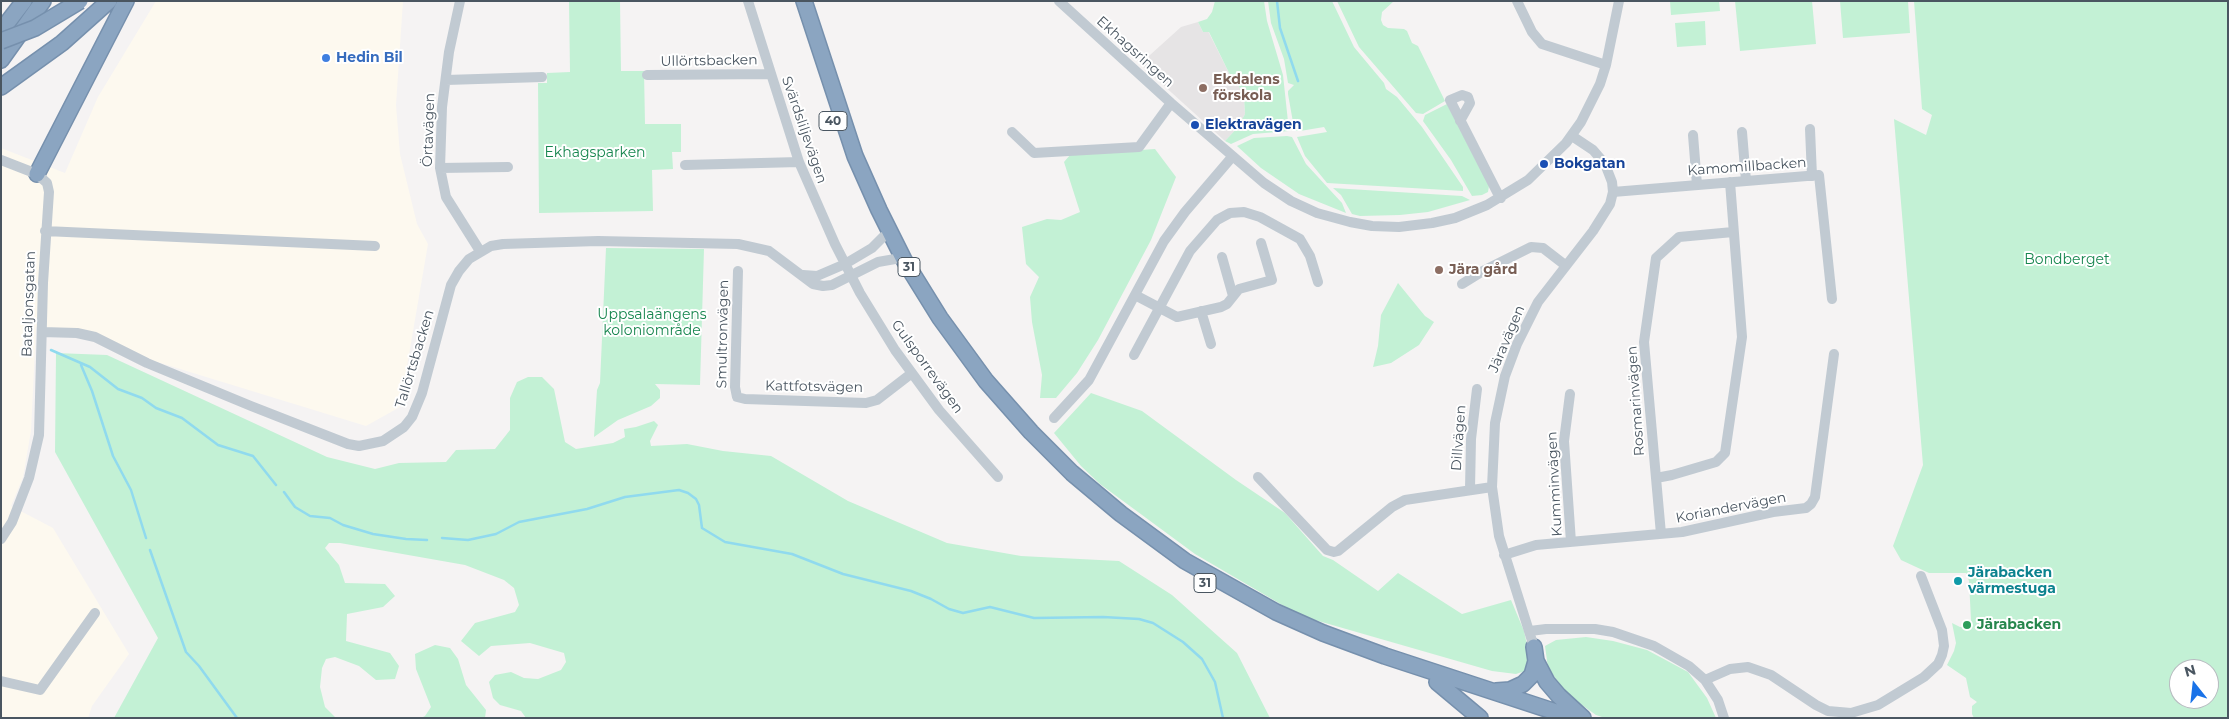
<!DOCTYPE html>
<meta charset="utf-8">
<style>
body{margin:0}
#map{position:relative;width:2229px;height:719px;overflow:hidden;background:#f5f3f3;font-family:Montserrat,sans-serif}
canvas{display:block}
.frame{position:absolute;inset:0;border:2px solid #4a5661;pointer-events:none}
.north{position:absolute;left:2169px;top:659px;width:50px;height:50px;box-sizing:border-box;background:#fff;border:1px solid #b7bbc0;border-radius:50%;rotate:344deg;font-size:14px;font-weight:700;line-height:20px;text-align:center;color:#4a5661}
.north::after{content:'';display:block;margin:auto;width:18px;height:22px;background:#1a73e8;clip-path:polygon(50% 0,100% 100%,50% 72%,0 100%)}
</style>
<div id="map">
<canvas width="2229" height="719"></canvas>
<div class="frame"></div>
<div class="north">N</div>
</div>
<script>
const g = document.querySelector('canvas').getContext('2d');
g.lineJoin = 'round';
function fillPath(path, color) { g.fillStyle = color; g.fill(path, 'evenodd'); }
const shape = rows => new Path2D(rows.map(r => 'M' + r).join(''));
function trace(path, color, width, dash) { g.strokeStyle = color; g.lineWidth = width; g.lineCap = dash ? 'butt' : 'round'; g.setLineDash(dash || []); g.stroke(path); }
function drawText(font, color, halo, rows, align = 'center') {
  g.font = font + ' Montserrat,sans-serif'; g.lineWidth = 4; g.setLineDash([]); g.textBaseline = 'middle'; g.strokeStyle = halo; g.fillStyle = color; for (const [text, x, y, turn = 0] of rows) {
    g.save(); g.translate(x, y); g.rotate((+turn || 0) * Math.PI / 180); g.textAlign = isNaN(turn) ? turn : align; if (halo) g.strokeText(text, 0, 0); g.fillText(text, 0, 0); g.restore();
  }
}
fillPath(shape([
 [156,1,403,1,396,105,400,154,417,224,428,244,400,407,366,426,154,361,109,339,54,328,36,327,31,431,23,477,11,506,53,528,129,654,92,706,88,718,1,718,1,148,65,173,98,97]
]), '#fdf9ef');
fillPath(shape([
 [1198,22,1203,32,1208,31,1232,79,1235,78,1244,97,1245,114,1238,127,1225,141,1140,64,1181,27]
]), '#e6e4e5');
fillPath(shape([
 [569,1,620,1,621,71,644,71,645,124,681,124,681,152,672,152,673,169,652,170,653,211,539,213,538,83,547,83,547,73,570,72],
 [1215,1,1264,1,1267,21,1283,75,1289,131,1253,134,1231,144,1225,141,1238,127,1245,114,1244,97,1235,78,1232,79,1209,32,1203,32,1198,22,1207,19,1212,12],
 [1268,1,1332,1,1354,47,1384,83,1386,89,1397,97,1422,127,1463,187,1463,191,1327,183,1305,156,1297,137,1327,132,1324,127,1300,131,1295,131,1294,128,1288,94,1288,91,1294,85,1288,83,1284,59,1271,23],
 [1337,1,1394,1,1382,12,1381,20,1383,25,1388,28,1404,29,1407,31,1412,43,1418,46,1445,101,1423,114,1416,113,1359,47],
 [1670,1,1719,1,1720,11,1671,15],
 [1735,1,1812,1,1816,44,1740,51],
 [1840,1,1908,1,1910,33,1843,38],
 [1914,1,2228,1,2228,718,1974,718,1972,714,1972,706,1977,702,1970,697,1966,678,1947,665,1954,651,1956,643,1952,623,1960,627,1968,627,1971,620,1969,581,1966,573,1929,573,1901,560,1893,546,1923,465,1894,119,1926,135,1932,115,1922,109],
 [2179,669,2209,669,2209,699,2179,699],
 [1705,21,1706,45,1677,47,1675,23],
 [1447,104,1489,186,1488,192,1482,195,1472,196,1451,160,1423,121,1425,115],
 [1287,136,1292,137,1306,164,1342,203,1346,213,1299,194,1261,168,1237,146,1254,138],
 [1155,149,1176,177,1151,240,1098,340,1077,373,1056,398,1040,398,1042,375,1032,322,1030,297,1039,277,1026,264,1022,227,1047,219,1061,220,1080,212,1064,162,1070,155],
 [1333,188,1462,196,1470,200,1428,212,1400,215,1360,216,1352,214,1341,195],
 [606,248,704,249,700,385,655,384,660,390,660,398,651,406,618,420,594,437,597,390,600,383],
 [1398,283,1425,316,1434,322,1419,345,1391,363,1373,367,1378,346,1381,315],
 [56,353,107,355,327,457,375,469,399,463,446,462,456,450,495,449,510,430,510,398,517,382,528,377,542,377,554,389,565,442,576,449,613,443,625,437,624,429,636,427,654,421,658,425,650,441,651,446,687,444,723,451,771,456,848,501,947,543,1021,556,1119,561,1172,595,1237,653,1270,718,526,718,521,711,500,705,493,698,489,682,495,675,511,672,524,678,538,679,561,670,566,662,564,653,530,643,491,646,479,656,461,641,475,623,515,612,519,605,514,588,504,580,465,565,340,543,329,543,325,548,339,565,345,583,385,584,395,596,383,607,347,614,346,641,390,653,399,666,395,679,376,680,359,666,335,657,326,659,322,668,320,687,325,707,336,718,114,718,158,638,55,452],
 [1091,393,1142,411,1236,480,1285,513,1323,556,1333,560,1378,591,1398,573,1462,614,1511,600,1524,631,1530,659,1525,671,1516,674,1492,671,1301,616,1195,554,1100,484,1081,466,1054,433],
 [1586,637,1613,641,1647,650,1688,672,1707,698,1716,718,1605,718,1596,715,1568,695,1548,668,1545,646,1556,640],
 [435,645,450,648,458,659,466,685,486,710,485,718,421,718,425,716,431,707,416,669,415,654]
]), '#c3f1d5');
trace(shape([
 [1277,1,1280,28,1298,81],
 [51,350,90,367,118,389,142,398,156,408,182,418,218,445,253,456,276,485],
 [81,365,92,391,113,456,131,490,146,538],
 [284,492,295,507,310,516,330,518,343,525,373,534,406,539,427,540],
 [442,538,468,540,496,534,519,522,587,509,625,497,679,490,688,493,696,499,699,505,702,528,725,542,792,554,843,574,911,591,931,599,949,609,963,613,990,607,1034,618,1103,617,1139,619,1153,623,1183,642,1202,659,1215,682,1223,718],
 [150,550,186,652,199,666,237,718]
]), '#90daee', 2.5);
const highway = shape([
 [804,1,855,156,879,210,904,260,940,318,986,381,1031,432,1072,473,1121,514,1185,561,1276,612,1323,633,1385,656,1574,718],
 [1,31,24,1],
 [1,60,43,1],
 [1,87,62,43,109,1],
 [37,174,126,1],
 [1534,647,1536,661,1547,682,1559,696,1583,718],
 [1437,682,1480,718],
 [1496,691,1510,690,1523,684,1532,675,1536,661]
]);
trace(highway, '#7690ad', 18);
trace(shape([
 [460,1,449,52,442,107,440,168,446,197,480,251],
 [748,1,799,162,835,244,860,293,895,350,939,410,998,477],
 [1059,1,1171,103,1264,183,1291,201,1317,213,1350,222,1372,226,1399,227,1432,223,1455,218,1487,205,1528,180,1566,143,1581,122,1600,84,1606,65,1619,1],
 [1517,1,1532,32,1542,44,1606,65],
 [647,75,771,74],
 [446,80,542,77],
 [1460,121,1470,103,1468,97,1462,95,1450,100,1497,192,1501,198],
 [1810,129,1812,176],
 [1012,132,1034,153,1139,147,1171,103],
 [1742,132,1746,181],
 [1693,135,1697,185],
 [1,160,37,174,47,183,49,192,43,283,39,435,29,478,12,522,1,539],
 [685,165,799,162],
 [440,168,508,167],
 [1730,182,1742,337,1725,453,1716,462,1672,475,1656,478,1644,342,1656,258,1679,237,1733,232],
 [1613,192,1819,175,1832,299],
 [45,231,375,246],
 [1222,257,1233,296],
 [738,271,735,387,737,397,745,399,866,403,877,400,912,373],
 [803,275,817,276,845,264,872,248,883,237],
 [1462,284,1483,271,1531,247,1543,248,1565,265],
 [1135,295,1177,317,1221,307,1227,304,1239,289,1272,280,1261,243],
 [1201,311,1211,344],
 [42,332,77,333,95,337,147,363,251,406,348,444,359,446,383,441,404,427,412,417,422,393,451,285,459,271,469,259,491,246,503,244,598,241,738,244,769,251,813,284,823,286,832,285,878,262,895,259],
 [1134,355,1190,251,1217,220,1230,213,1244,212,1260,217,1300,239,1310,256,1318,282],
 [1570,394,1564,441,1571,542],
 [1054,418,1089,380,1164,241,1185,212,1232,157],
 [1258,477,1327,550,1334,552,1338,551,1392,507,1405,500,1492,487],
 [1656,478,1661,534],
 [1470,489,1471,439,1477,389],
 [1504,555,1536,545,1682,532,1773,512,1806,508,1811,504,1815,497,1834,354],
 [1530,631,1546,629,1595,629,1613,632,1654,646,1689,666,1705,680,1718,700,1724,718],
 [1534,647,1499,536,1492,487,1495,423,1505,376,1517,344,1538,302,1593,231,1610,204,1613,192,1612,182,1605,164,1593,150,1572,136],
 [1705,680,1730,669,1748,667,1771,675,1816,705,1828,711,1851,713,1878,705,1924,677,1938,664,1942,655,1944,646,1942,630,1921,576],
 [1,681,40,690,95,613]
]), '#c1cad2', 10);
trace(highway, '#8ba5c1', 15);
const highwayBridge = shape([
 [1,41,35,28,80,1]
]);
trace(highwayBridge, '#7690ad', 18, []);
trace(highwayBridge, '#8ba5c1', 15);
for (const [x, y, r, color] of [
 [326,58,5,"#3f7fe0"],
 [1203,88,5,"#8d6e63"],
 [1195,125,5,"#1a4fb4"],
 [1544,164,5,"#1a4fb4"],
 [1439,270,5,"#8d6e63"],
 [1958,581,5,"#0f9aa8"],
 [1967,625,5,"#2e9e5b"]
]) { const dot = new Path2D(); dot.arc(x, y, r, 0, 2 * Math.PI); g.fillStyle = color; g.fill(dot); trace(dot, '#fff', 2); }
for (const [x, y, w] of [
 [833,121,28],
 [909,267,22],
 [1205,583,22]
]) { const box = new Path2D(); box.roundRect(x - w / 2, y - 9.5, w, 19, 4); g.fillStyle = '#fff'; g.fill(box); trace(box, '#4a5661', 1); }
drawText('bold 12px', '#4a5661', null, [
 ["40",833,121],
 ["31",909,267],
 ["31",1205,583]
]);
drawText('14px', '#4a5661', '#fff', [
 ["Ekhagsringen",1135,52,42],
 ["Ullörtsbacken",709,61,-1],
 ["Örtavägen",429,130,-88],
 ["Svärdsliljevägen",804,130,71],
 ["Kamomillbacken",1747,167,-4],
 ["Bataljonsgatan",29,304,-88],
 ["Smultronvägen",723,334,-89],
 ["Järavägen",1507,339,-67],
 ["Tallörtsbacken",415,359,-73],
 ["Gulsporrevägen",927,367,54],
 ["Kattfotsvägen",814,387,1],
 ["Rosmarinvägen",1636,401,-94],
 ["Dillvägen",1459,438,-86],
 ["Kumminvägen",1555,484,-93],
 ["Koriandervägen",1731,508,-11]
]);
drawText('bold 14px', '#366cbe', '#fff', [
 ["Hedin Bil",336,58]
], 'left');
drawText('bold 14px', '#785e54', '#fff', [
 ["Ekdalens",1213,80],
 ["förskola",1213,96],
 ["Jära gård",1449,270]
], 'left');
drawText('bold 14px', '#164399', '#fff', [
 ["Elektravägen",1205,125],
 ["Bokgatan",1554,164]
], 'left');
drawText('14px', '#17864f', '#fff', [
 ["Ekhagsparken",595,153],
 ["Bondberget",2067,260],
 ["Uppsalaängens",652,315],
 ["koloniområde",652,331]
]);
drawText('bold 14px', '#0d838f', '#fff', [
 ["Järabacken",1968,573],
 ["värmestuga",1968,589]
], 'left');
drawText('bold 14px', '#27864d', '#fff', [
 ["Järabacken",1977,625]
], 'left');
</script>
